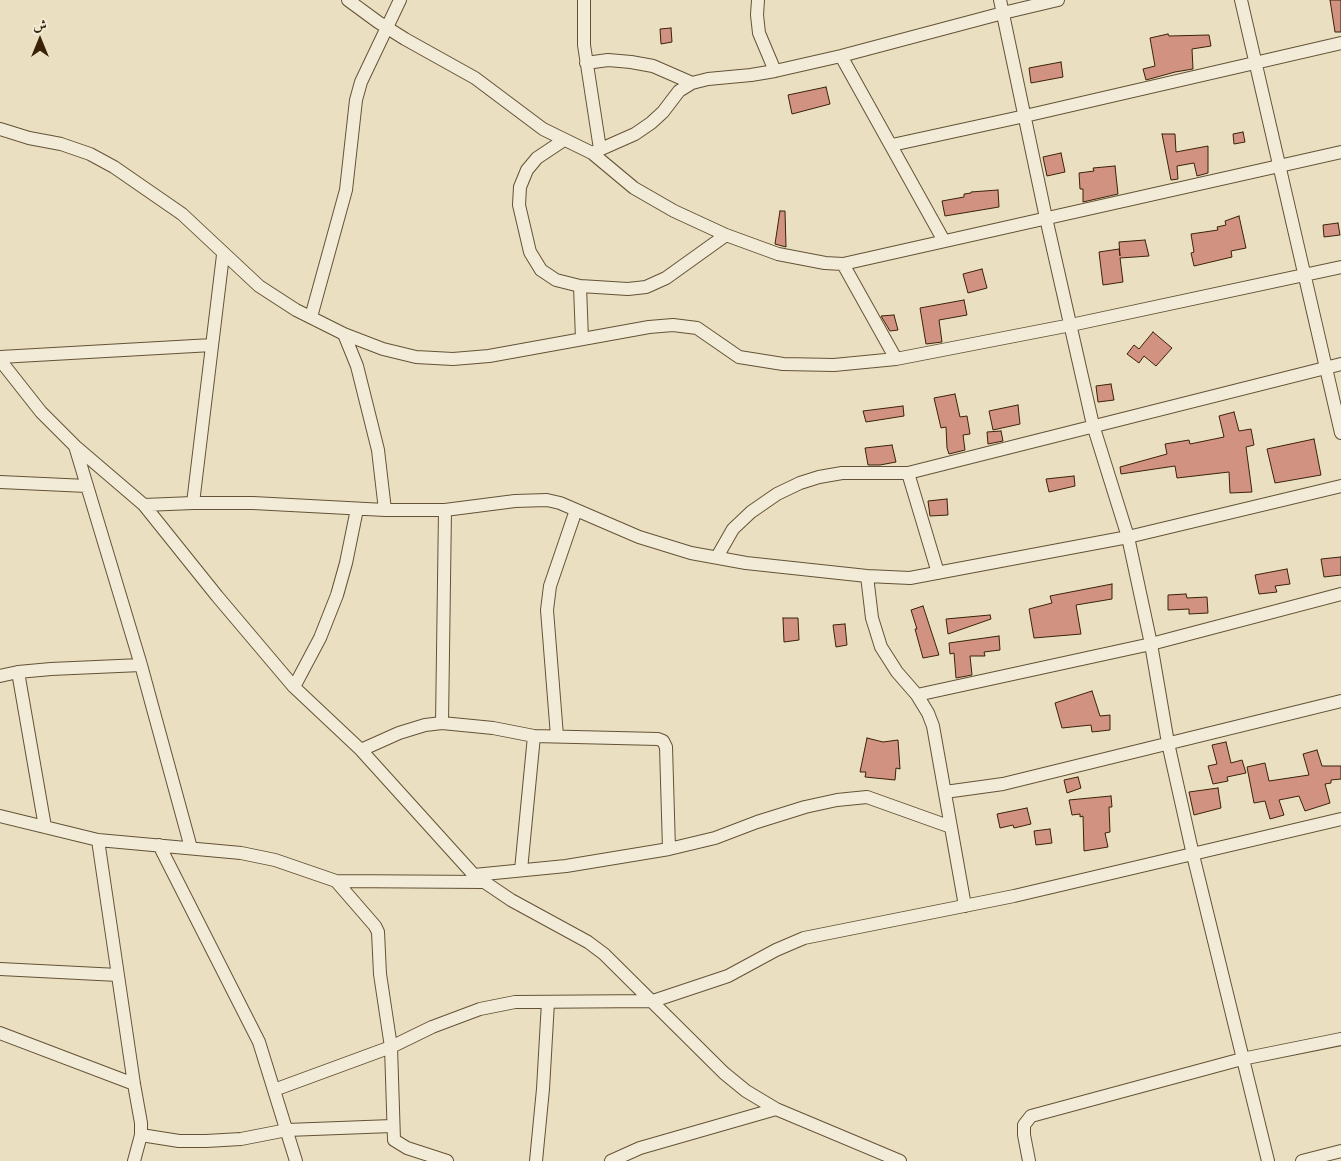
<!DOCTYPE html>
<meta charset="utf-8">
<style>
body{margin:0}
#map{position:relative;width:1341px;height:1161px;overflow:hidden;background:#eae0c1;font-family:"Libre Caslon Text",Amiri,serif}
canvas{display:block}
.north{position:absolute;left:15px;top:15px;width:50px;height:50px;-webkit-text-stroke:4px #f1ebd7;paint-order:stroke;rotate:0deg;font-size:14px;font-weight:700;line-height:20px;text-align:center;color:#392208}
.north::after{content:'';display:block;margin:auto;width:18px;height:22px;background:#392208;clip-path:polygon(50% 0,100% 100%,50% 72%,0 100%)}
</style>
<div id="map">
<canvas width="1341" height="1161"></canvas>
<div class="north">ش</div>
</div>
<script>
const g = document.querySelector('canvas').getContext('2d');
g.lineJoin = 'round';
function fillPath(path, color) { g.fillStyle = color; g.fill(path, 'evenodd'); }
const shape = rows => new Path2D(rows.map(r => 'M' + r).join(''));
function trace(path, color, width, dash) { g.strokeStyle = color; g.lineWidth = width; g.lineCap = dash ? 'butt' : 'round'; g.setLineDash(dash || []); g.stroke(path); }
const building = shape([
 [1330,0,1341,0,1341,32,1335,32,1330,0],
 [671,28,672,42,661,44,660,29,671,28],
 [1168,34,1169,36,1209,35,1211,46,1192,49,1193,69,1175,72,1146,80,1143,69,1155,66,1150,38,1168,34],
 [1061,62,1063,77,1031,83,1029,68,1061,62],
 [826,87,830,104,792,114,788,95,826,87],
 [1243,132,1245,142,1234,144,1233,134,1243,132],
 [1162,134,1175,134,1176,152,1208,146,1208,173,1197,176,1194,163,1177,166,1178,179,1171,180,1162,134],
 [1061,153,1065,172,1047,176,1043,157,1061,153],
 [1115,166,1118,194,1083,202,1083,189,1080,189,1079,173,1094,171,1093,168,1115,166],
 [998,190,999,207,945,216,942,201,964,197,964,194,971,193,971,192,998,190],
 [780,211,785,211,786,247,775,244,780,211],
 [1239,216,1246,248,1231,251,1232,257,1194,266,1191,253,1194,252,1191,234,1218,230,1217,227,1226,225,1225,221,1239,216],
 [1338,223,1340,235,1324,237,1323,225,1338,223],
 [1145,240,1149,256,1120,258,1123,282,1103,285,1099,252,1119,249,1120,256,1119,242,1145,240],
 [982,269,987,288,968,293,963,274,982,269],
 [964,300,967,315,939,320,942,342,926,344,920,308,964,300],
 [894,315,898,330,890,331,881,316,894,315],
 [1153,332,1172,348,1156,366,1144,356,1139,363,1127,354,1134,345,1139,349,1153,332],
 [1111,384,1114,400,1098,402,1096,386,1111,384],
 [955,394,960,417,967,416,970,434,963,435,965,450,949,454,947,448,946,427,941,428,934,398,955,394],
 [1018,405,1020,424,993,430,989,411,1018,405],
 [903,406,904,416,866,422,863,411,903,406],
 [1234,412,1239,431,1251,429,1254,445,1246,447,1252,492,1230,493,1229,472,1177,478,1175,466,1121,474,1120,467,1167,454,1165,444,1189,440,1190,444,1224,437,1219,416,1234,412],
 [1001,431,1003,441,988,444,987,432,1001,431],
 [1314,439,1321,475,1275,483,1267,449,1314,439],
 [892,445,896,462,880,465,868,465,865,448,892,445],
 [1074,476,1075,486,1049,492,1046,479,1074,476],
 [947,499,948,515,930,516,928,501,947,499],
 [1341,557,1341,575,1324,577,1321,559,1341,557],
 [1287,569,1290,584,1275,586,1277,592,1259,594,1255,575,1287,569],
 [1112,584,1112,599,1076,605,1081,634,1034,638,1029,609,1052,603,1050,596,1112,584],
 [1186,594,1187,598,1207,597,1208,613,1189,614,1189,609,1168,610,1168,595,1186,594],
 [923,606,939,655,923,658,915,629,917,629,911,610,923,606],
 [990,615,991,619,948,634,946,619,990,615],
 [783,618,798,618,799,640,784,642,783,618],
 [845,624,847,645,836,647,833,625,845,624],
 [999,636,1000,650,984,652,985,656,970,656,972,675,956,678,954,653,950,654,949,643,999,636],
 [1092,691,1100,716,1110,715,1110,730,1092,732,1091,725,1062,728,1055,703,1092,691],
 [867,738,883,742,898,740,900,769,896,768,895,780,865,777,866,772,860,772,867,738],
 [1226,742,1231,763,1242,760,1246,773,1227,777,1228,781,1213,784,1208,766,1217,764,1212,745,1226,742],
 [1317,750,1322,766,1341,766,1341,779,1331,780,1331,783,1325,784,1330,803,1305,811,1299,796,1279,800,1284,815,1270,819,1265,801,1254,803,1247,767,1265,763,1269,781,1309,775,1303,754,1317,750],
 [1078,777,1081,788,1067,793,1064,780,1078,777],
 [1218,788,1221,808,1194,815,1189,792,1218,788],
 [1111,796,1112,807,1109,807,1110,832,1105,833,1108,847,1084,851,1083,816,1080,817,1080,814,1072,815,1069,800,1111,796],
 [1027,808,1031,824,1014,828,1013,825,1000,828,997,814,1027,808],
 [1050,829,1052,843,1036,845,1034,831,1050,829]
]);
fillPath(building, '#d29282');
trace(building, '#392208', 1);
const minor = shape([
 [348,0,378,22,405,39,475,78,543,129,592,153,634,188,674,211,726,235,778,254,825,263,843,264,1341,152],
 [584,0,584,45,600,149],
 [758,0,757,15,759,33,775,71],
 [1000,0,1046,218,1093,425,1128,537,1151,644,1168,743,1193,855,1268,1161],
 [1241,0,1341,433],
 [841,56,944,241],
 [586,63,608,60,631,62,653,66,692,83],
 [0,129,29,138,61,144,90,154,114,167,182,214,259,286,296,310,344,334,383,349,416,357,453,359,489,356,649,327,673,325,697,328,739,357,783,364,834,365,896,359,1071,325,1341,267],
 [564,140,537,158,527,170,520,187,519,205,530,252,541,270,556,280,580,286,628,289,646,287,666,278,726,235],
 [892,145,1025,116,1341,43],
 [592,153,635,134,651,123,663,112,679,91,692,83,708,79,751,75,775,71,841,56,1003,13,1058,0],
 [843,264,896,359],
 [580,286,582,339],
 [311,317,346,190,356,100,361,82,400,0],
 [344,334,357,366,378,450,385,510],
 [0,357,212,345],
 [0,360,41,412,75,446,144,505,217,596,294,687,361,750,474,875,511,900,588,942,604,954,724,1073,746,1091,776,1109,900,1161],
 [75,446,141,665,191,848],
 [908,473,938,573],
 [0,482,87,486],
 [193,503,223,255],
 [144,505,193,503,253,503,385,510,445,510,515,501,547,500,560,503,639,537,691,553,746,563,867,576,910,578,1128,537,1341,486],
 [717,557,733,529,751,512,777,494,800,483,819,477,842,473,908,473,1341,364],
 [867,576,872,618,881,647,897,672,917,695,928,713,933,726,965,906],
 [18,672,45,827],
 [0,676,18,672,51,669,141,665],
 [294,687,320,638,337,595,346,563,357,509],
 [917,695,1151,644,1341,594],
 [442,723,445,510],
 [557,736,547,610,550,586,576,510],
 [361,750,399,733,425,725,442,723,493,728,534,736,658,739,663,741,666,747,669,849],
 [945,792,1003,784,1341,701],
 [0,816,98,840,241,853,275,860,336,881,484,882],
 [98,840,134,1084,141,1123,141,1135,134,1161],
 [159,845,259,1042,296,1161],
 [521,870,534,736],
 [474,875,566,866,669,849,715,838,757,822,805,807,837,800,867,797,951,827],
 [336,881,375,926,378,932,380,974,391,1047,394,1140,407,1148,447,1161],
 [0,969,118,975],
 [0,1033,134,1084],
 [274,1090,391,1047,432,1027,480,1009,515,1002,653,1001,728,976,776,950,804,938,1014,896,1341,819],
 [141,1135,179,1141,206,1141,241,1139,287,1130,392,1126],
 [536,1161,543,1089,548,1002],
 [611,1161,640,1148,776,1109],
 [1029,1161,1024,1135,1024,1125,1031,1116,1242,1059,1341,1039],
 [1302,1161,1341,1151]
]);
trace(minor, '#655236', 14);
trace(minor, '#f1ebd7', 12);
</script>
